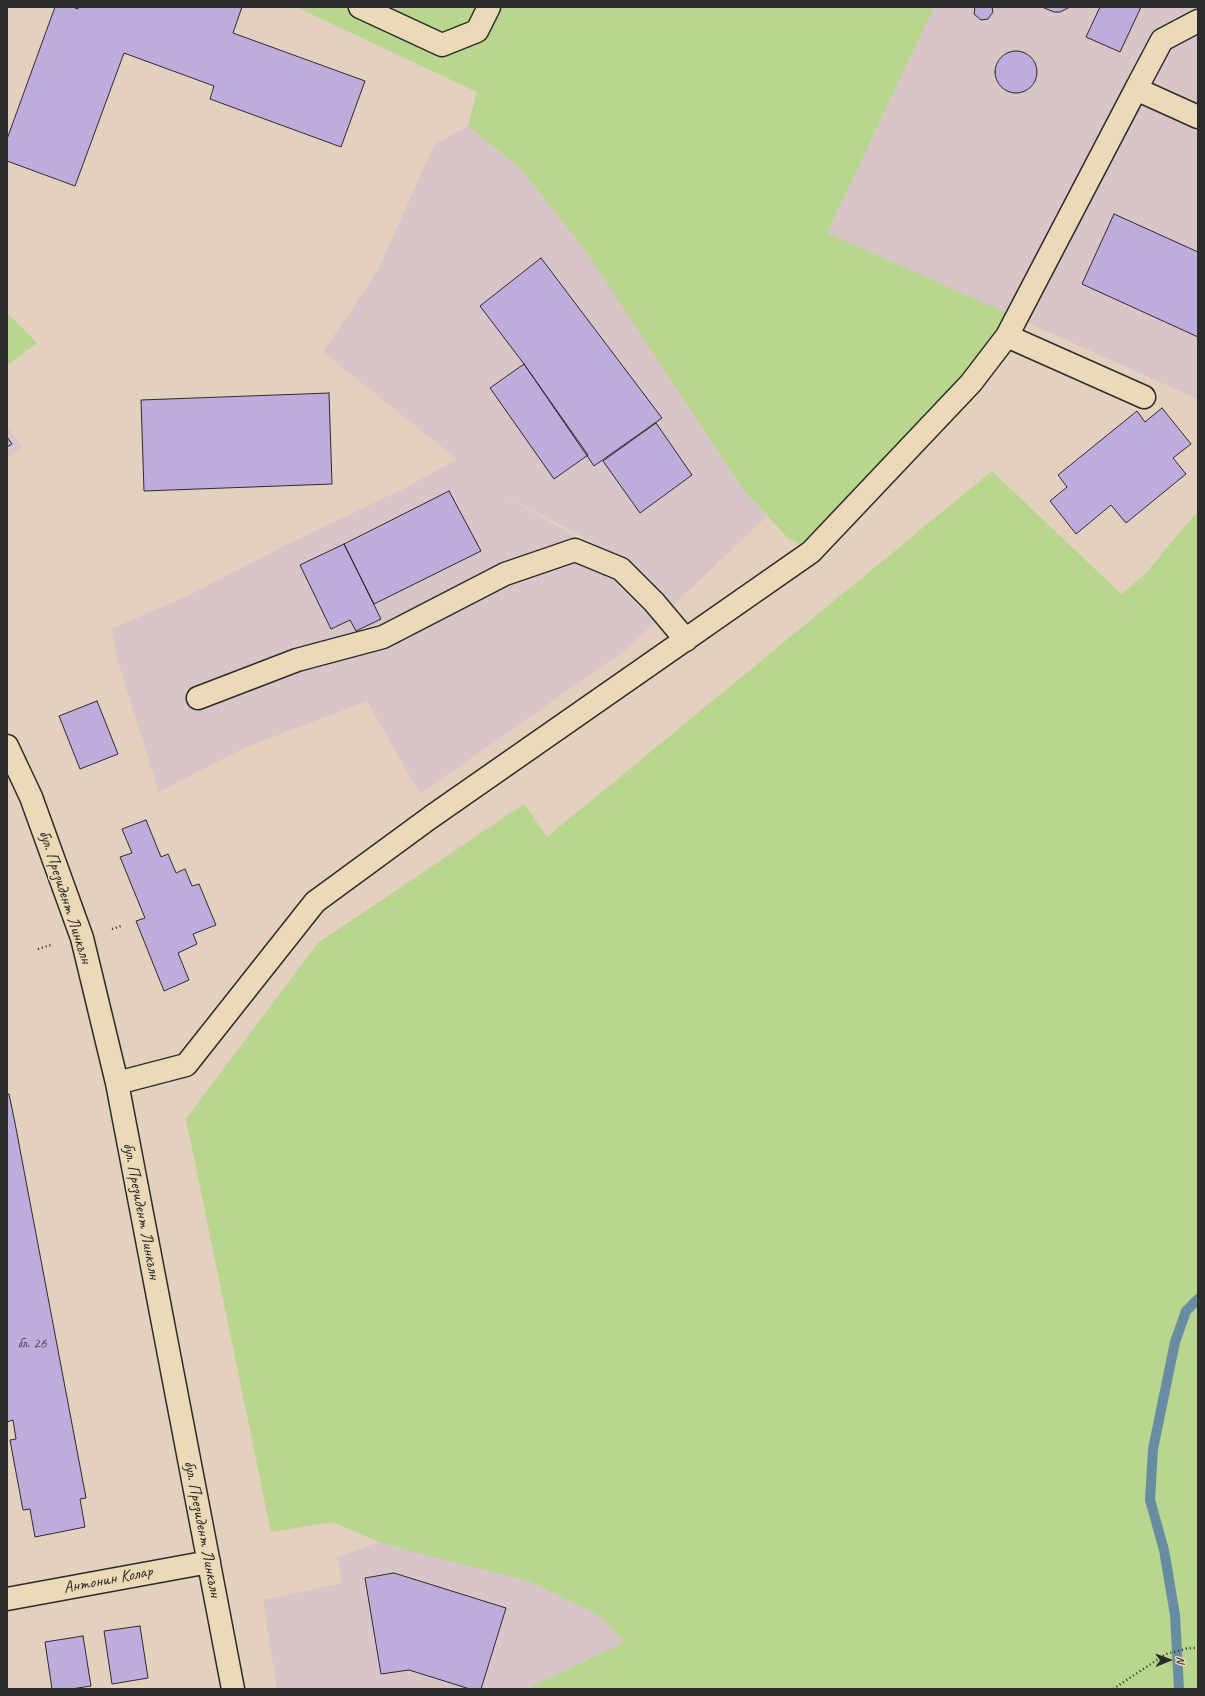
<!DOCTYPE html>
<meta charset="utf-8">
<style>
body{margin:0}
#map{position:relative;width:1205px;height:1696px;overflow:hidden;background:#e3d0be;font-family:Caveat,sans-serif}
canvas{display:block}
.frame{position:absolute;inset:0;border:8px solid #2b2b2b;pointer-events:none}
.north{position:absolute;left:1149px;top:1640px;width:40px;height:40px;-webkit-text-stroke:3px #ecd9b7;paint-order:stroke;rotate:89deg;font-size:11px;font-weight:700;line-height:16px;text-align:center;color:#2b2b2b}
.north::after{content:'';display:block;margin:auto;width:14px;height:18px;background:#2b2b2b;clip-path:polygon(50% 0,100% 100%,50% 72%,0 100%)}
</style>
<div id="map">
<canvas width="1205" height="1696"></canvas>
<div class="frame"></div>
<div class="north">N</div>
</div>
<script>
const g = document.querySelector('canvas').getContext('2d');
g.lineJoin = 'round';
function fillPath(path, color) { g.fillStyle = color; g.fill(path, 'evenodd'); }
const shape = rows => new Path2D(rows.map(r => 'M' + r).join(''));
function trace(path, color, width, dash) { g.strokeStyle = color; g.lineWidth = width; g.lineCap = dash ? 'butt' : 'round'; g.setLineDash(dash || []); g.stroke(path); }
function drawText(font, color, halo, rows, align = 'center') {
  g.font = font + ' Caveat,sans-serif'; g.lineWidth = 3; g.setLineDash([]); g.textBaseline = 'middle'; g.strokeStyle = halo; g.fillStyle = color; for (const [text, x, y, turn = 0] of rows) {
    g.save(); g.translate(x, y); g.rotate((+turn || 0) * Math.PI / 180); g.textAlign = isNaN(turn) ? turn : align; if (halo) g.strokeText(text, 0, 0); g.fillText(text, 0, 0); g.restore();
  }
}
fillPath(shape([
 [934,7,1198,7,1198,399,827,233],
 [468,126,520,168,585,250,742,488,767,516,628,648,420,794,367,701,244,748,159,792,118,662,111,629,185,597,286,545,409,486,457,459,323,352,378,270,434,145],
 [500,493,583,537,665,588],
 [7,427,22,447,7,458],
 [379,1542,414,1552,529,1581,600,1616,625,1642,527,1689,277,1689,263,1600,343,1583,337,1557]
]), '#d8c5c7');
fillPath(shape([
 [296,7,934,7,827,233,1018,318,811,552,787,537,742,488,585,250,520,168,468,126,477,92],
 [7,313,37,343,7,365],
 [992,471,1121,594,1145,574,1198,511,1198,1689,527,1689,625,1642,600,1616,529,1581,414,1552,379,1542,333,1522,271,1532,186,1119,318,943,524,804,547,837]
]), '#b8d68e');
trace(shape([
 [1179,1689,1175,1615,1164,1550,1150,1500,1153,1449,1175,1342,1186,1311,1198,1299]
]), '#688ca1', 10);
const building = shape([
 [55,7,73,7,78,9,78,7,242,7,233,33,365,81,341,147,210,99,214,86,124,53,75,186,7,161,7,139,55,7],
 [975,7,992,7,993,12,988,19,981,20,974,14,975,7],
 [1042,7,1070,7,1060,12,1054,12,1042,7],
 [1100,7,1141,7,1120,52,1086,37,1100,7],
 '995 72a21 21 0 1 1 42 0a21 21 0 1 1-42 0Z',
 [1114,214,1198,252,1198,337,1082,284,1114,214],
 [541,258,662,418,594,466,524,364,480,306,541,258],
 [524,364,588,455,554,479,490,388,524,364],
 [329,393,332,484,144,491,141,400,329,393],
 [1162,408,1191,444,1173,458,1186,474,1126,523,1111,505,1076,534,1050,501,1067,487,1058,475,1137,411,1145,422,1162,408],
 [656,423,692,475,640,513,603,461,656,423],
 [7,437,12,444,7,447,7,437],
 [449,491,481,551,374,604,344,544,449,491],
 [344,544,381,619,356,631,350,620,331,629,300,565,344,544],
 [97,701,118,754,80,769,59,716,97,701],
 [146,820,161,857,168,854,176,873,185,869,192,886,199,884,216,925,193,934,197,944,178,953,189,980,164,991,136,921,145,918,120,857,132,853,122,829,146,820],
 [7,1094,9,1094,15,1123,86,1498,80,1499,85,1527,35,1537,30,1509,23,1510,10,1440,16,1439,13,1420,7,1422,7,1094],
 [394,1573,506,1608,481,1689,470,1689,409,1670,381,1674,365,1578,394,1573],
 [140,1626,148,1678,112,1684,104,1631,140,1626],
 [83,1636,91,1686,71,1689,52,1689,45,1642,83,1636]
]);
fillPath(building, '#beacdc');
trace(building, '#2b2b2b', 1);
const minor = shape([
 [360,7,442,45,477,31,489,7],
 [1136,89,1162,40,1198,21],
 [1007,336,1144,397],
 [198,698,297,660,383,637,505,574,575,550,621,569,654,602,686,640],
 [7,746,31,797,82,938,117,1083,233,1689],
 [117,1083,186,1065,315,902,431,817,811,552,971,383,1007,336,1136,89,1198,117],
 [7,1599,209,1562]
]);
trace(minor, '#2b2b2b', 25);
trace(shape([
 [112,929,121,926],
 [38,949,51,945],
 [1113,1689,1166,1654,1189,1648,1198,1648]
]), '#2b2b2b', 2.5, [1, 3]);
trace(minor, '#ecd9b7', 22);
drawText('15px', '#504b57', null, [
 ["бл. 26",32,1344]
]);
drawText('17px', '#2b2b2b', '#ecd9b7', [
 ["бул. Президент Линкълн",65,897,72],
 ["бул. Президент Линкълн",141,1211,79],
 ["бул. Президент Линкълн",202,1529,79],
 ["Антонин Колар",108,1580,-11]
]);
</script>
